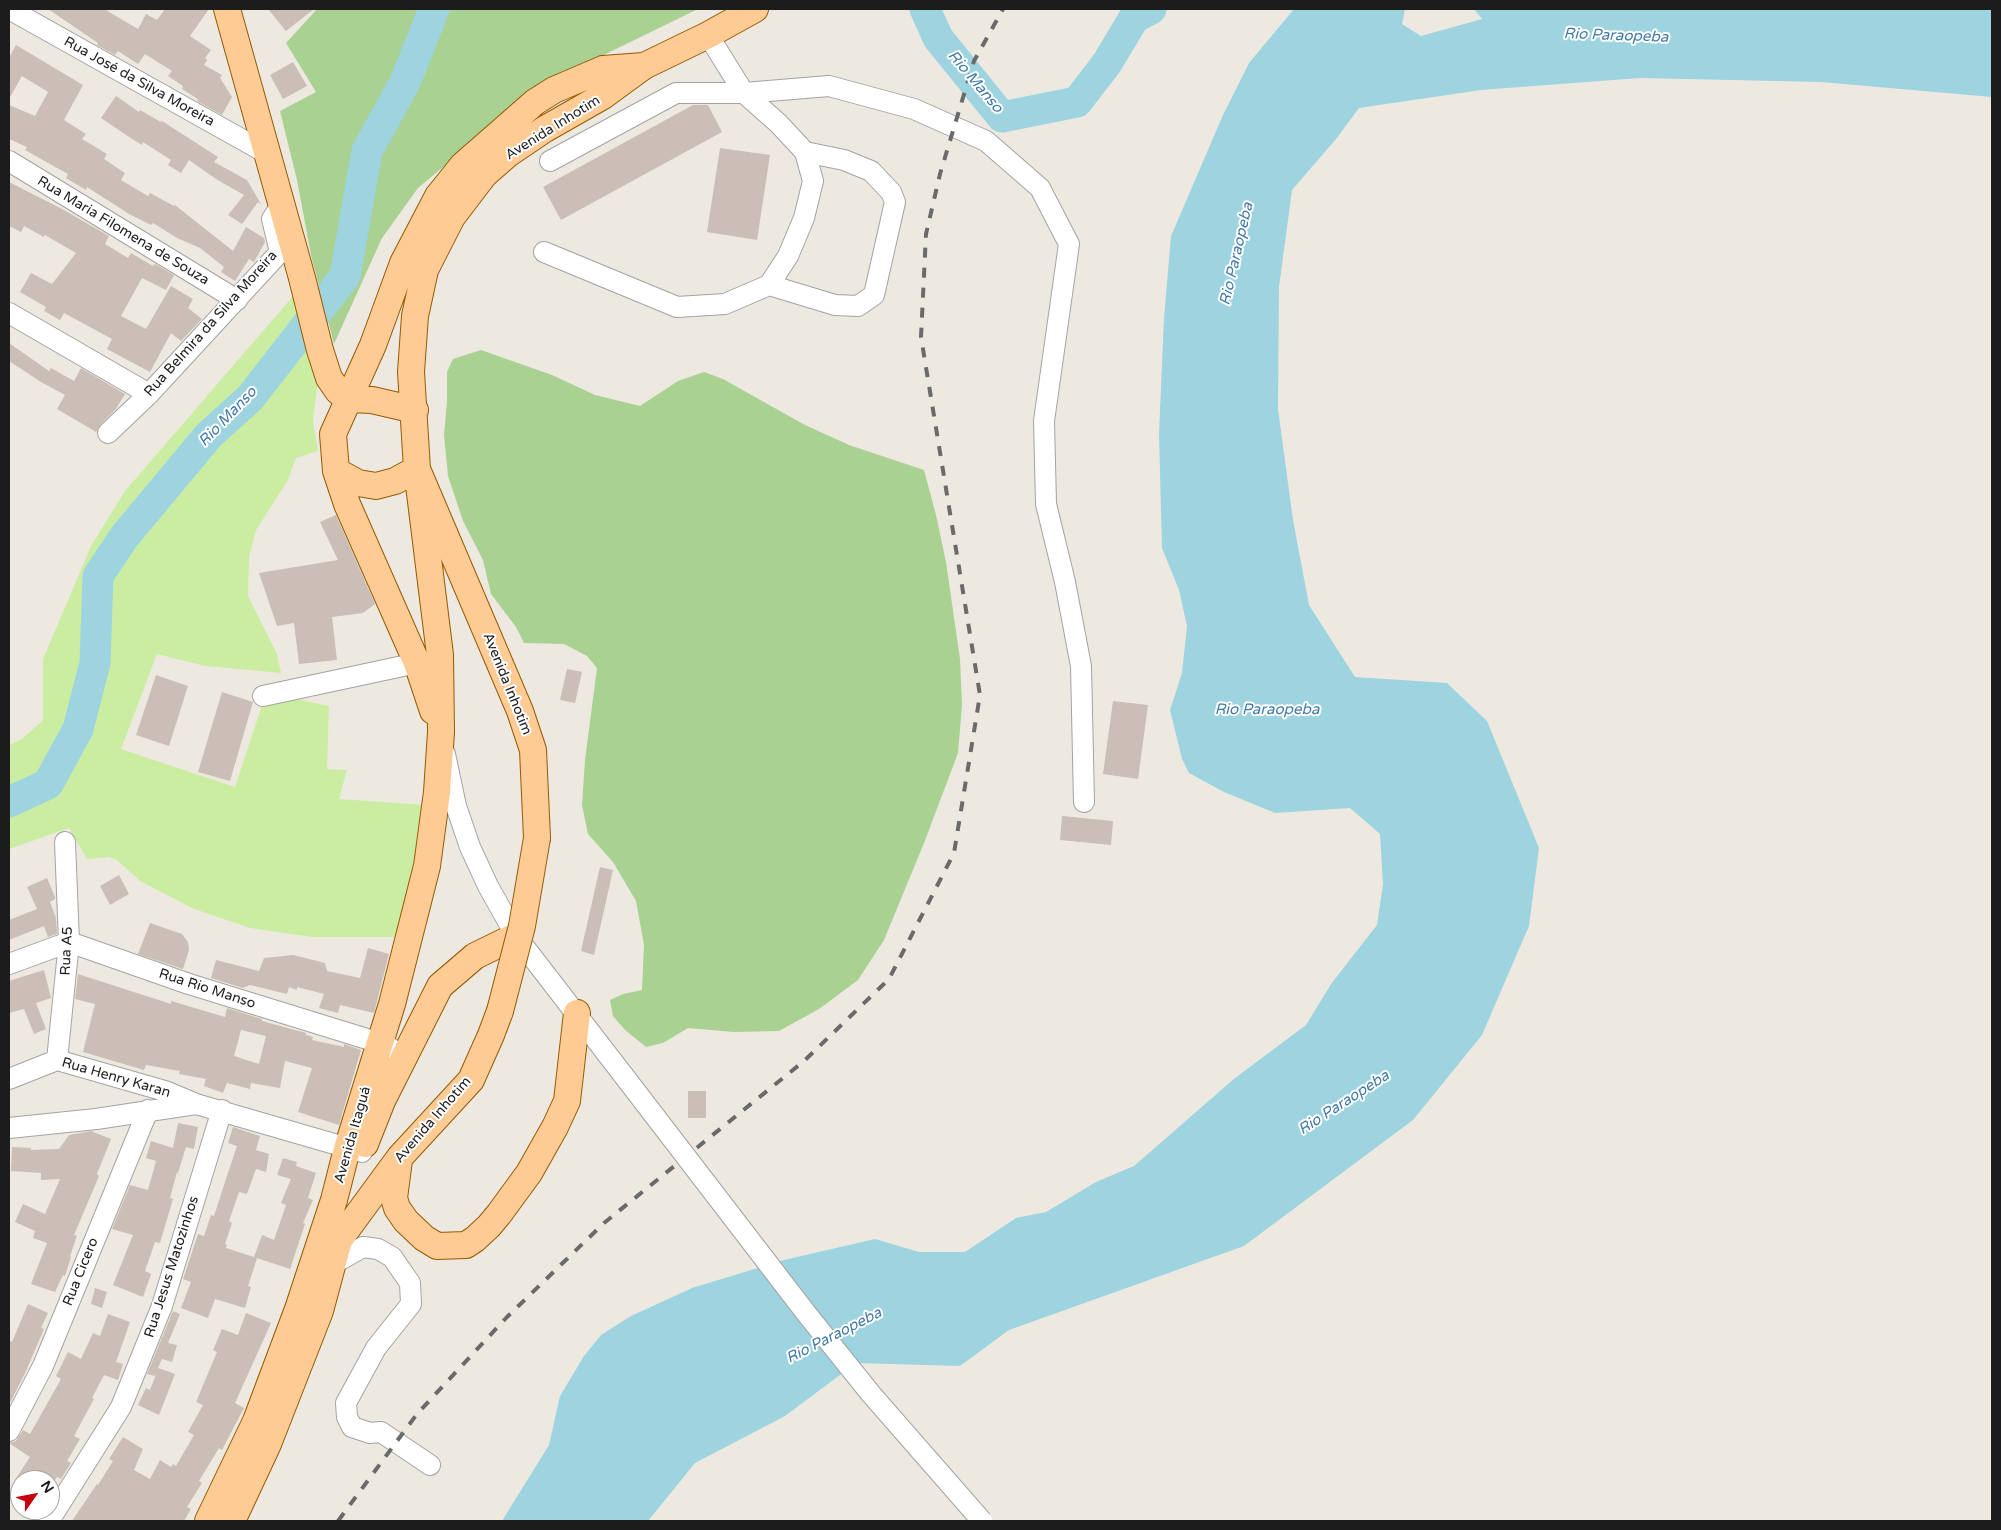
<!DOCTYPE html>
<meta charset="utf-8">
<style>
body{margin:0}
#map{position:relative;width:2001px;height:1530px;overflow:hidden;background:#eee9e0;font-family:"Varela Round",sans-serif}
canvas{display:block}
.frame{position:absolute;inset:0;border:10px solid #1c1c1c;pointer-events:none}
.north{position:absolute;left:10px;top:1470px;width:50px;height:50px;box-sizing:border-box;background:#fff;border:1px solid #a4a4a4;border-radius:50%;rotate:57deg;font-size:14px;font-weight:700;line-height:20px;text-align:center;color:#1c1c1c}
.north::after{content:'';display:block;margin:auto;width:18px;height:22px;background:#c8000c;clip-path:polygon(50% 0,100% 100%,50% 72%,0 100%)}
</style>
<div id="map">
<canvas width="2001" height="1530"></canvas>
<div class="frame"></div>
<div class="north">N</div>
</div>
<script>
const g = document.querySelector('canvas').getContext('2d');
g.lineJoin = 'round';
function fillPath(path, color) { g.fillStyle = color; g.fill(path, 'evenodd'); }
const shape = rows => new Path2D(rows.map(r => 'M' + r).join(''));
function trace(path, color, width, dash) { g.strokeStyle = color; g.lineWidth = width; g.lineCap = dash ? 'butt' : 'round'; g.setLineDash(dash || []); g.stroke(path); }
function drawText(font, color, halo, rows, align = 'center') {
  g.font = font + ' "Varela Round",sans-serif'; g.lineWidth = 4; g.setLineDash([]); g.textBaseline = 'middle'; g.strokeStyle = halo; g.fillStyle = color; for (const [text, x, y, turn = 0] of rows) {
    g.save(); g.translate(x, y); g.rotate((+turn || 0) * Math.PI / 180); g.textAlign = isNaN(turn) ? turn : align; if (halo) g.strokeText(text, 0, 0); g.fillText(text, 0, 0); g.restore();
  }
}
fillPath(shape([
 [294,295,318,382,313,420,318,451,296,458,288,480,256,530,249,557,248,596,277,654,281,673,205,666,157,654,121,749,235,787,262,705,295,699,329,706,327,769,347,770,339,799,426,805,397,937,312,937,250,928,194,909,140,881,117,860,109,857,87,859,69,828,9,849,9,745,22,739,43,720,43,659,91,546,125,491]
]), '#cbeda2');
fillPath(shape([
 [317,9,698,9,540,86,418,188,382,238,334,344,311,255,297,180,280,111,316,92,286,43],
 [481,350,552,375,595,395,640,406,678,381,704,372,723,379,805,425,849,445,924,470,936,515,946,562,960,659,962,705,958,753,924,843,884,940,858,980,819,1009,779,1031,734,1032,688,1028,663,1043,646,1047,625,1030,613,1016,610,1000,623,994,642,990,644,945,636,901,613,862,588,834,582,805,585,760,597,668,587,656,564,644,524,643,516,627,491,594,483,560,463,521,448,476,444,435,447,402,447,372,453,359]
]), '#a8d192');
fillPath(shape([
 [1294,9,1405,9,1402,24,1421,36,1482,19,1474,9,1992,9,1992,97,1821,82,1640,78,1481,90,1359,108,1336,139,1292,190,1279,287,1278,409,1293,520,1309,605,1355,677,1447,683,1487,721,1539,848,1529,926,1482,1035,1413,1120,1244,1246,1009,1330,960,1366,856,1363,785,1416,695,1463,648,1521,502,1521,549,1445,560,1396,584,1356,601,1335,631,1316,692,1288,784,1260,875,1239,919,1252,965,1252,1016,1218,1046,1212,1096,1182,1134,1166,1235,1078,1306,1025,1331,984,1377,925,1383,884,1380,834,1350,808,1275,813,1224,792,1189,773,1182,759,1170,710,1182,673,1187,626,1179,590,1162,548,1159,434,1164,318,1171,236,1223,115,1249,63]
]), '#9dd4e0');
trace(shape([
 [925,9,938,38,1002,117,1077,102,1107,63,1134,18,1151,9],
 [9,802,48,784,78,729,95,663,98,576,124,537,209,435,250,398,345,276,367,151,406,80,434,9]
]), '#9dd4e0', 31);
fillPath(shape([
 [48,9,104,9,138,29,146,14,157,20,165,9,209,9,190,36,211,50,205,58,207,60,204,65,222,75,220,78,232,97,222,115,197,101,198,99,182,89,183,86,168,76,172,71,145,54,138,64,118,51,115,55,97,45,98,43],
 [268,9,314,9,286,31],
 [16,45,83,85,64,120,86,134,82,139,107,154,104,159,125,173,121,180,148,196,150,193,174,206,175,205,233,251,246,227,264,238,265,242,254,262,249,259,235,281,221,272,224,267,200,248,177,238,153,223,151,225,129,214,87,187,86,190,66,178,68,174,25,150,27,147,9,139,9,105,35,116,48,92,22,76,9,99,9,58],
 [293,62,307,86,283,99,270,75],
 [116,96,139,112,140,110,161,122,162,121,218,157,214,162,247,180,261,204,258,202,242,224,228,215,244,195,216,179,189,160,181,173,168,165,171,160,143,142,142,145,129,137,101,118],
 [693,105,708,105,722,132,561,220,543,187],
 [720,148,770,155,757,240,707,232],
 [9,182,64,210,109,236,105,244,128,258,131,253,153,266,155,264,174,275,166,290,142,278,121,316,146,329,171,286,193,299,188,308,202,319,181,341,171,333,150,372,107,349,112,339,64,313,60,320,44,311,46,307,20,292,31,273,52,284,76,253,45,235,44,237,24,226,21,232,9,226],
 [9,343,49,371,51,368,74,381,81,368,125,394,116,409,100,425,96,432,57,409,65,395,41,382,9,361],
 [336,515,375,604,363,613,332,617,337,660,299,664,294,623,277,626,259,573,338,560,320,522],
 [567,669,582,672,575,703,560,700],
 [156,675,188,686,169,746,136,735],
 [222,692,253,702,230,781,198,772],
 [1113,701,1148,705,1138,779,1103,774],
 [1062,816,1113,821,1111,845,1060,840],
 [600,867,613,870,594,955,581,951],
 [119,875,129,894,110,905,100,886],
 [47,878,55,897,55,899,50,902,56,918,57,934,48,937,44,926,9,940,9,920,37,909,27,887],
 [150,923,182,934,188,942,189,950,183,969,138,954],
 [368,948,389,954,374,1013,340,1005,338,1013,319,1008,324,994,297,987,297,990,289,987,287,994,250,985,243,988,211,978,216,960,259,971,264,958,293,955,325,963,327,971,360,978],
 [44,970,51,998,36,1003,46,1029,34,1034,24,1009,9,1013,9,981],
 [78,974,171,1004,171,1001,225,1017,227,1008,262,1019,262,1021,306,1033,306,1035,313,1037,312,1040,344,1047,344,1044,361,1050,339,1125,298,1112,312,1068,285,1061,280,1088,251,1083,250,1089,227,1083,223,1093,204,1086,206,1079,179,1074,180,1071,146,1065,144,1070,83,1052,95,1004,75,999],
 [241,1030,266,1036,259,1064,234,1056],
 [688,1091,706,1091,706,1118,688,1118],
 [178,1123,198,1127,194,1149,186,1147,178,1173,177,1172,170,1198,173,1199,160,1243,155,1242,145,1271,151,1274,143,1297,113,1285,133,1235,112,1229,130,1185,148,1190,156,1161,146,1158,151,1141,173,1148],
 [233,1127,260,1136,256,1150,269,1154,266,1172,256,1169,247,1194,239,1192,229,1221,232,1223,225,1244,227,1245,226,1248,254,1257,262,1235,274,1240,286,1205,281,1203,291,1179,277,1175,283,1158,297,1162,296,1166,316,1173,308,1198,313,1200,303,1223,305,1224,290,1269,257,1258,248,1286,251,1287,245,1308,215,1299,208,1318,181,1308,191,1282,183,1279,198,1234,204,1236,211,1215,214,1216,225,1182,237,1146,228,1143],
 [91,1131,111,1139,97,1174,99,1176,74,1235,77,1236,70,1256,71,1257,65,1276,63,1275,55,1292,31,1284,47,1243,33,1238,35,1231,15,1222,23,1204,45,1214,60,1179,41,1180,41,1173,11,1171,12,1147,31,1148,31,1150,59,1149,69,1135],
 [95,1288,107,1292,102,1308,91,1304],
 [28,1304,48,1313,41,1328,44,1329,26,1371,9,1405,9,1340,12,1342],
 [173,1311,180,1314,168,1343,177,1345,172,1362,162,1359,158,1368,175,1374,159,1415,138,1405,146,1388,150,1390,157,1372,155,1376,147,1374],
 [246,1313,271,1323,235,1403,244,1408,222,1450,219,1448,199,1481,202,1483,187,1507,191,1509,184,1521,72,1521,97,1484,98,1485,113,1461,109,1459,123,1437,143,1449,134,1470,150,1479,160,1460,171,1467,173,1464,176,1466,194,1435,188,1432,203,1405,196,1402,217,1352,213,1350,222,1329,238,1335],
 [108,1314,130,1322,116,1362,123,1364,118,1380,104,1375,92,1398,94,1399,74,1436,80,1439,67,1461,71,1463,61,1479,57,1477,55,1480,15,1480,30,1457,9,1443,16,1441,23,1430,30,1434,61,1379,56,1376,68,1352,81,1359,93,1333,100,1336]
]), '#cabeb6');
const minor = shape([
 [9,9,268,154],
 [9,161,237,300],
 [550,161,676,93,744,93,829,86,914,109,986,141,1040,188,1069,244,1044,421,1046,504,1065,582,1081,666,1084,802],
 [544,252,677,307,725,304,769,285,788,256,804,218,813,181,805,152,779,124,744,93,708,35],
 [769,285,835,305,858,306,874,295,895,202,891,192,871,171,844,160,805,152],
 [9,313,149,394],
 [108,433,149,394,280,252,272,219,282,204],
 [263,696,417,663],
 [445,754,456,806,470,847,488,886,516,936,624,1076],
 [9,964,69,942,189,984,380,1043,392,1049],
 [57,1060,69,942,65,842],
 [9,1079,57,1060,165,1091,196,1104,362,1152],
 [9,1128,96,1119,196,1104],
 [333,1264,363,1247,378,1249,392,1257,410,1283,411,1304,376,1348,346,1403,347,1417,352,1427,370,1433,381,1432,430,1465],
 [9,1431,43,1366,148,1110],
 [49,1521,121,1407,162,1306,222,1110]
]);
const major = shape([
 [227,9,302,278,320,350,329,378,338,391,348,399],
 [348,399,372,400,415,410],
 [336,471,358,483,376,486,395,481,417,469],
 [433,711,417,663,347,504,336,471,333,434,373,345,403,263,438,196,463,165,535,102,554,90,603,69,644,66],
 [537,838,533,750,520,711,417,469,411,372,415,316,425,270,452,217,484,175,508,154,545,129,603,96,644,66,708,35,755,9],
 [365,1144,382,1101,440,986,475,956,516,936],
 [399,1160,394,1198,397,1208,406,1221,424,1238,437,1246,466,1245,475,1239,489,1226,499,1214,529,1173,555,1127,567,1101,577,1013],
 [208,1521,256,1421,298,1309,334,1200,347,1149,392,1004,427,866,437,792,441,732,440,655,417,469],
 [232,1521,268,1444,320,1311,339,1240,400,1157,471,1080,491,1035,500,1011]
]);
trace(minor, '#a3a3a3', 22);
trace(major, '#945a00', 28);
trace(minor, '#fff', 20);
trace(major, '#ffcb95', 26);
trace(shape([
 [338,1521,417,1414,507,1317,604,1223,804,1061,889,979,954,853,980,695,921,337,926,234,940,174,974,61,1003,9]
]), '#6a6a6a', 4, [10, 10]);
const minorBridge = shape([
 [624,1076,806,1313,871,1394,982,1521]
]);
const majorBridge = shape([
 [500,1011,522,926,537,838]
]);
trace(minorBridge, '#a3a3a3', 22, []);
trace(majorBridge, '#945a00', 28, []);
trace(minorBridge, '#fff', 20);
trace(majorBridge, '#ffcb95', 26);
drawText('14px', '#1c1c1c', '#fff', [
 ["Rua José da Silva Moreira",139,82,29],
 ["Avenida Inhotim",553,128,-32],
 ["Rua Maria Filomena de Souza",123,231,31],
 ["Rua Belmira da Silva Moreira",211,324,-48],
 ["Avenida Inhotim",507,684,68],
 ["Rua A5",67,951,-87],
 ["Rua Rio Manso",207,989,18],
 ["Rua Henry Karan",116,1078,16],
 ["Avenida Inhotim",433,1120,-49],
 ["Avenida Itaguá",353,1135,-74],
 ["Rua Jesus Matozinhos",172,1267,-72],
 ["Rua Cicero",81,1272,-68]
]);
drawText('italic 15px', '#407aa9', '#fff', [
 ["Rio Paraopeba",1616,36,2],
 ["Rio Manso",975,82,50],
 ["Rio Paraopeba",1237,254,-77],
 ["Rio Manso",228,417,-46],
 ["Rio Paraopeba",1267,710],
 ["Rio Paraopeba",1344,1103,-33],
 ["Rio Paraopeba",834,1336,-27]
]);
</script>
